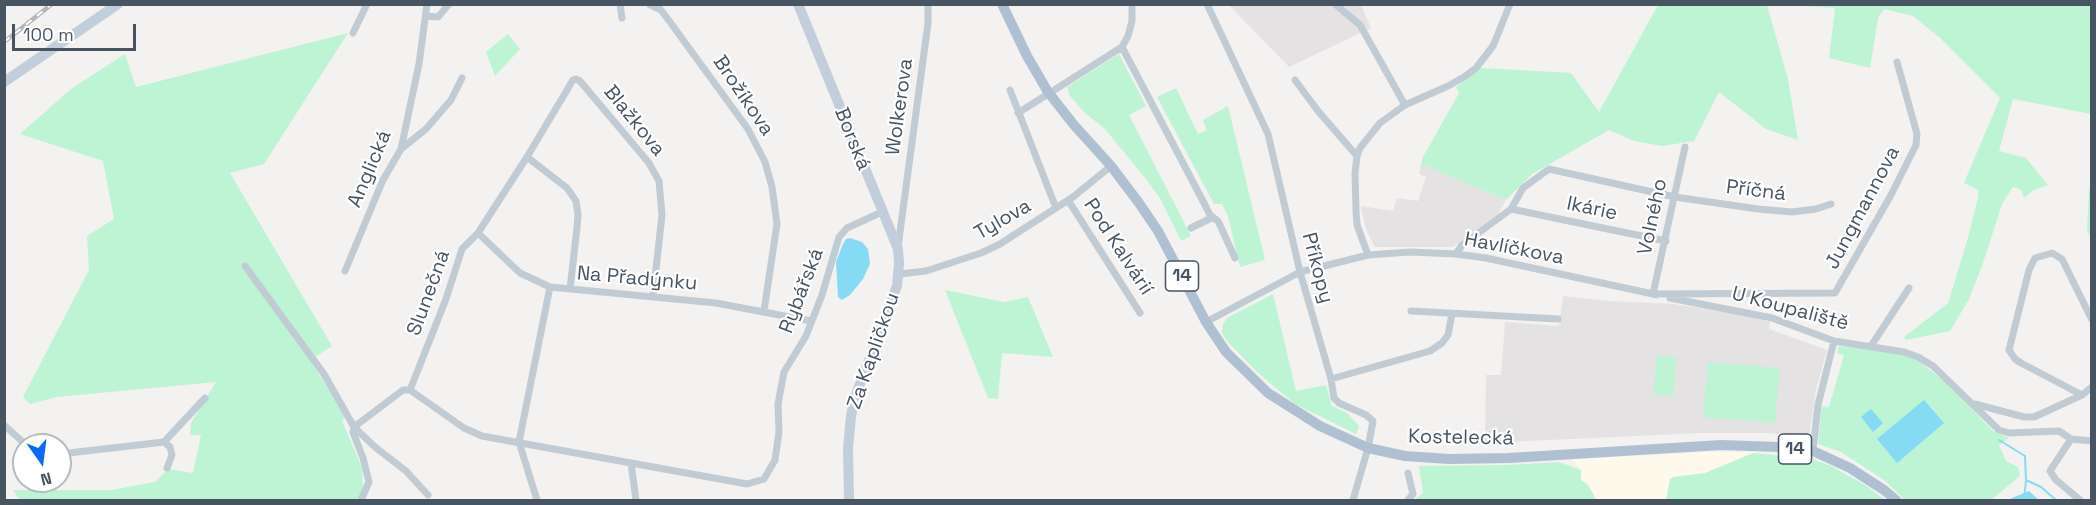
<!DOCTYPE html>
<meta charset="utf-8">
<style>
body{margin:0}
#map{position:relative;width:2096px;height:505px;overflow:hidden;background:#f4f1f1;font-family:"Space Grotesk",sans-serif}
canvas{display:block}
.frame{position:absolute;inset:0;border:6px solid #475461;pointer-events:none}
.north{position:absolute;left:12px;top:433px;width:60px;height:60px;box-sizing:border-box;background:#fff;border:2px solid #b5bbc0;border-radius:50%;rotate:166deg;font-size:16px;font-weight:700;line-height:24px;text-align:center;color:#475461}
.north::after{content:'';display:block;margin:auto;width:21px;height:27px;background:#096bf6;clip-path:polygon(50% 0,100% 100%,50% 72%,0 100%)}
.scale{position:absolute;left:12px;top:24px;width:124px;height:27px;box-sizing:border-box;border:3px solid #475461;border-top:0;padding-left:8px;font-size:18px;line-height:21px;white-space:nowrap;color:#475461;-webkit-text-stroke:4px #fff;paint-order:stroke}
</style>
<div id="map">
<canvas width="2096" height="505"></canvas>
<div class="frame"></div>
<div class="north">N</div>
<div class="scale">100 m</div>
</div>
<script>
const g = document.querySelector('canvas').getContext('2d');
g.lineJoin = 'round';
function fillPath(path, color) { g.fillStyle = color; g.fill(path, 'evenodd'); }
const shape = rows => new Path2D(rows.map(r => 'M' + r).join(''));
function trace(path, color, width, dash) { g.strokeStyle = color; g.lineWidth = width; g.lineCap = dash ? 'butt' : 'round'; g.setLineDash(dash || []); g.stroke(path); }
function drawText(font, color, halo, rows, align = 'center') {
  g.font = font + ' "Space Grotesk",sans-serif'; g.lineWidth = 4.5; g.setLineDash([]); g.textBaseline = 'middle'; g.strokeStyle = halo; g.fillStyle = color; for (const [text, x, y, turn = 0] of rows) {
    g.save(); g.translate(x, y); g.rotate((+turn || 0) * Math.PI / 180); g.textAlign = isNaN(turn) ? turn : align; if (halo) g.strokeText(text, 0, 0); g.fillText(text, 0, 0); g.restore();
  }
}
fillPath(shape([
 [1710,452,1757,452,1705,473,1673,477,1670,479,1666,500,1596,499,1588,485,1581,480,1581,470,1572,459]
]), '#fef9eb');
fillPath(shape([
 [1229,5,1361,5,1371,28,1289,67],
 [1421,164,1506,200,1498,214,1453,247,1376,247,1373,244,1365,226,1361,206,1393,211,1397,198,1418,201,1426,177,1419,174],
 [1563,296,1609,301,1674,304,1738,314,1770,322,1769,329,1827,350,1816,390,1809,438,1769,433,1701,433,1485,443,1486,375,1501,375,1505,322,1559,326]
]), '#e5e2e3');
fillPath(shape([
 [1658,5,1767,5,1788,79,1798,140,1766,129,1719,92,1694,141,1662,146,1634,141,1609,130,1532,174,1506,200,1421,164,1423,157,1459,93,1456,87,1481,68,1571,73,1599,112],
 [1788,5,2091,5,2091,114,2013,99,1999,151,2026,158,2048,185,2034,190,2024,198,2021,190,2013,187,2002,204,1983,263,1969,299,1950,331,1906,340,1904,337,1948,303,1968,238,1978,198,1978,190,1964,183,2000,98,1939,37,1913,16,1884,9,1878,18,1870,68,1829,58,1835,8],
 [348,33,264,164,230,173,332,346,310,360,342,410,344,418,342,421,362,468,363,490,357,500,20,500,13,490,111,490,155,482,168,469,193,473,201,435,190,435,191,423,216,382,57,397,30,404,23,397,89,270,87,236,114,219,103,161,20,134,71,89,125,54,136,87],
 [508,34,520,49,495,76,486,52],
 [1119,54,1146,106,1129,115,1191,236,1181,241,1160,198,1142,174,1104,128,1085,113,1070,96,1067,87],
 [1176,88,1198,134,1207,130,1203,120,1228,106,1265,260,1240,267,1228,216,1222,204,1214,204,1157,97],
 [2091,184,2091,239,2087,230,2089,189],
 [945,290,1004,302,1028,297,1053,357,1002,353,998,399,988,398],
 [1273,294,1296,391,1326,385,1332,406,1347,413,1359,426,1356,434,1295,404,1258,373,1228,342,1222,333,1223,324,1227,318],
 [1839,346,1898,353,1917,360,1947,383,1993,431,2009,438,1999,445,2006,461,2018,467,2020,476,1991,500,1905,500,1884,480,1841,452,1818,444,1822,406,1829,407,1844,355,1837,353],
 [1657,356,1676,357,1673,396,1653,394],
 [1708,362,1780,368,1775,423,1703,417],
 [1753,453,1811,459,1829,465,1865,485,1885,500,1666,500,1670,479,1673,477,1705,473],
 [1559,462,1581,470,1581,480,1588,485,1596,499,1614,500,1414,500,1423,493,1419,466,1509,465]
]), '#bdf4d3');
fillPath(shape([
 [850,238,862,242,868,249,870,264,863,279,850,295,842,300,838,297,836,262,843,244,846,239],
 [1924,400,1944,423,1897,463,1877,439],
 [1871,409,1883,423,1873,432,1861,417],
 [2029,491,2039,500,2009,500,2012,498]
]), '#86dbf4');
trace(shape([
 [1999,440,2025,456,2026,480,2024,500],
 [2026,480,2041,487,2056,500]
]), '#86dbf4', 2);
trace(shape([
 [620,4,622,18],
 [649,4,661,10,670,22,748,129,765,162,772,187,777,224,764,311],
 [1207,4,1268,134,1300,272,1331,379,1430,351,1442,343,1448,335,1452,314],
 [1335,4,1360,25,1405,105],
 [426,16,438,17,449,4],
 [353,33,367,4],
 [1122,47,1204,203,1210,215,1218,221,1235,258],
 [1295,80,1318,111,1357,156],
 [1010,90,1056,208],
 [1018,113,1122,47,1128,36,1132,21,1132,4],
 [401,149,426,129,451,100,462,78],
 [527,157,567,188,576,201,578,215,577,228,570,289],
 [1068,200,1140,313],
 [1511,209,1666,241],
 [1191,228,1213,217],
 [478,233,520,273,550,287,716,303,811,321],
 [898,247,928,23,928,4],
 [1456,254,1462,245,1511,209,1523,188,1549,169,1675,197,1758,209,1792,212,1816,209,1831,204],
 [1368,255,1357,225,1356,211,1355,173,1357,156,1360,148,1380,123,1405,105,1448,86,1464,77,1476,68,1493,46,1510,4],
 [245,266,324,374,354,427,375,447,406,471,428,495],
 [345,271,383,180,401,149,419,64,427,4],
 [899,274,926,271,981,253,1000,244,1073,197,1111,166],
 [1656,295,1653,294,1685,147],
 [1670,298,1772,318,1834,341,1904,352,1918,357,1933,366,1999,430,2009,433,2059,431,2071,439,2092,441],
 [1411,311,1558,319],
 [1206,322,1300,272,1368,255,1410,252,1456,254,1486,258,1653,294,1835,293,1891,195,1916,145,1917,134,1897,62],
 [1871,346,1909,288],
 [1331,379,1334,398,1339,403,1366,415,1373,421,1368,448,1353,500],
 [410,390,464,428,482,436,747,484,764,479,775,460,779,432,778,404,784,372,806,336,822,295,839,237,847,228,882,212],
 [410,390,446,299,462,249,478,233,527,157,573,80,576,79,580,81,649,163,659,181,662,215,653,296],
 [2082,395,2021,363,2015,359,2009,350,2029,270,2035,258,2052,253,2062,259,2092,320],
 [1975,404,2024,417,2034,417,2082,395,2092,387],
 [4,425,26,445],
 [2071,439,2050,471,2056,480,2080,500],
 [164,442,205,398],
 [1813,451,1818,405,1834,341],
 [60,454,164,442,170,447,172,455,167,468],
 [631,463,636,500],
 [361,500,369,482,363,458,353,432,354,427,403,390,410,390],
 [537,500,519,442,550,287],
 [1408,500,1413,494,1408,473]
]), '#c1cbd4', 7);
trace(shape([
 [798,4,898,249,899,263,897,286,855,397,851,416,848,448,849,500],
 [4,82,118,4]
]), '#c2cedb', 10);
trace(shape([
 [1002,4,1027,56,1048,92,1074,125,1111,166,1139,203,1158,231,1206,322,1226,352,1268,393,1320,426,1368,448,1405,456,1449,459,1509,458,1721,445,1779,447,1813,451,1850,468,1884,490,1896,500]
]), '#afc0d2', 10);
const rail = shape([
 [4,42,52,4]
]);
trace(rail, '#b3b6bc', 4.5);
trace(rail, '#fff', 2, [7]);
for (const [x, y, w] of [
 [1182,276,33],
 [1795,449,33]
]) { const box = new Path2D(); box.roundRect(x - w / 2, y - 15, w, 30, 4.5); g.fillStyle = '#fff'; g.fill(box); trace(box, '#475461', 1.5); }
drawText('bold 18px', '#475461', null, [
 ["14",1182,276],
 ["14",1795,449]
]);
drawText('20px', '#475461', '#fff', [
 ["Brožíkova",743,96,56],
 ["Wolkerova",900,107,-82],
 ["Blažkova",634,121,51],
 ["Borská",852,139,68],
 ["Anglická",370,169,-67],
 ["Příčná",1756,191,7],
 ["Jungmannova",1863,208,-62],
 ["Ikárie",1592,209,12],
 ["Volného",1653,217,-78],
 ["Tylova",1003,220,-30],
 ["Pod Kalvárií",1118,247,57],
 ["Havlíčkova",1514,249,11],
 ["Příkopy",1317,268,75],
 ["Na Přadýnku",637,279,5],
 ["Rybářská",802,291,-69],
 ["Slunečná",429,293,-70],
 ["U Koupaliště",1790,309,15],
 ["Za Kapličkou",874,351,-71],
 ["Kostelecká",1461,438,1]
]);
</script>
